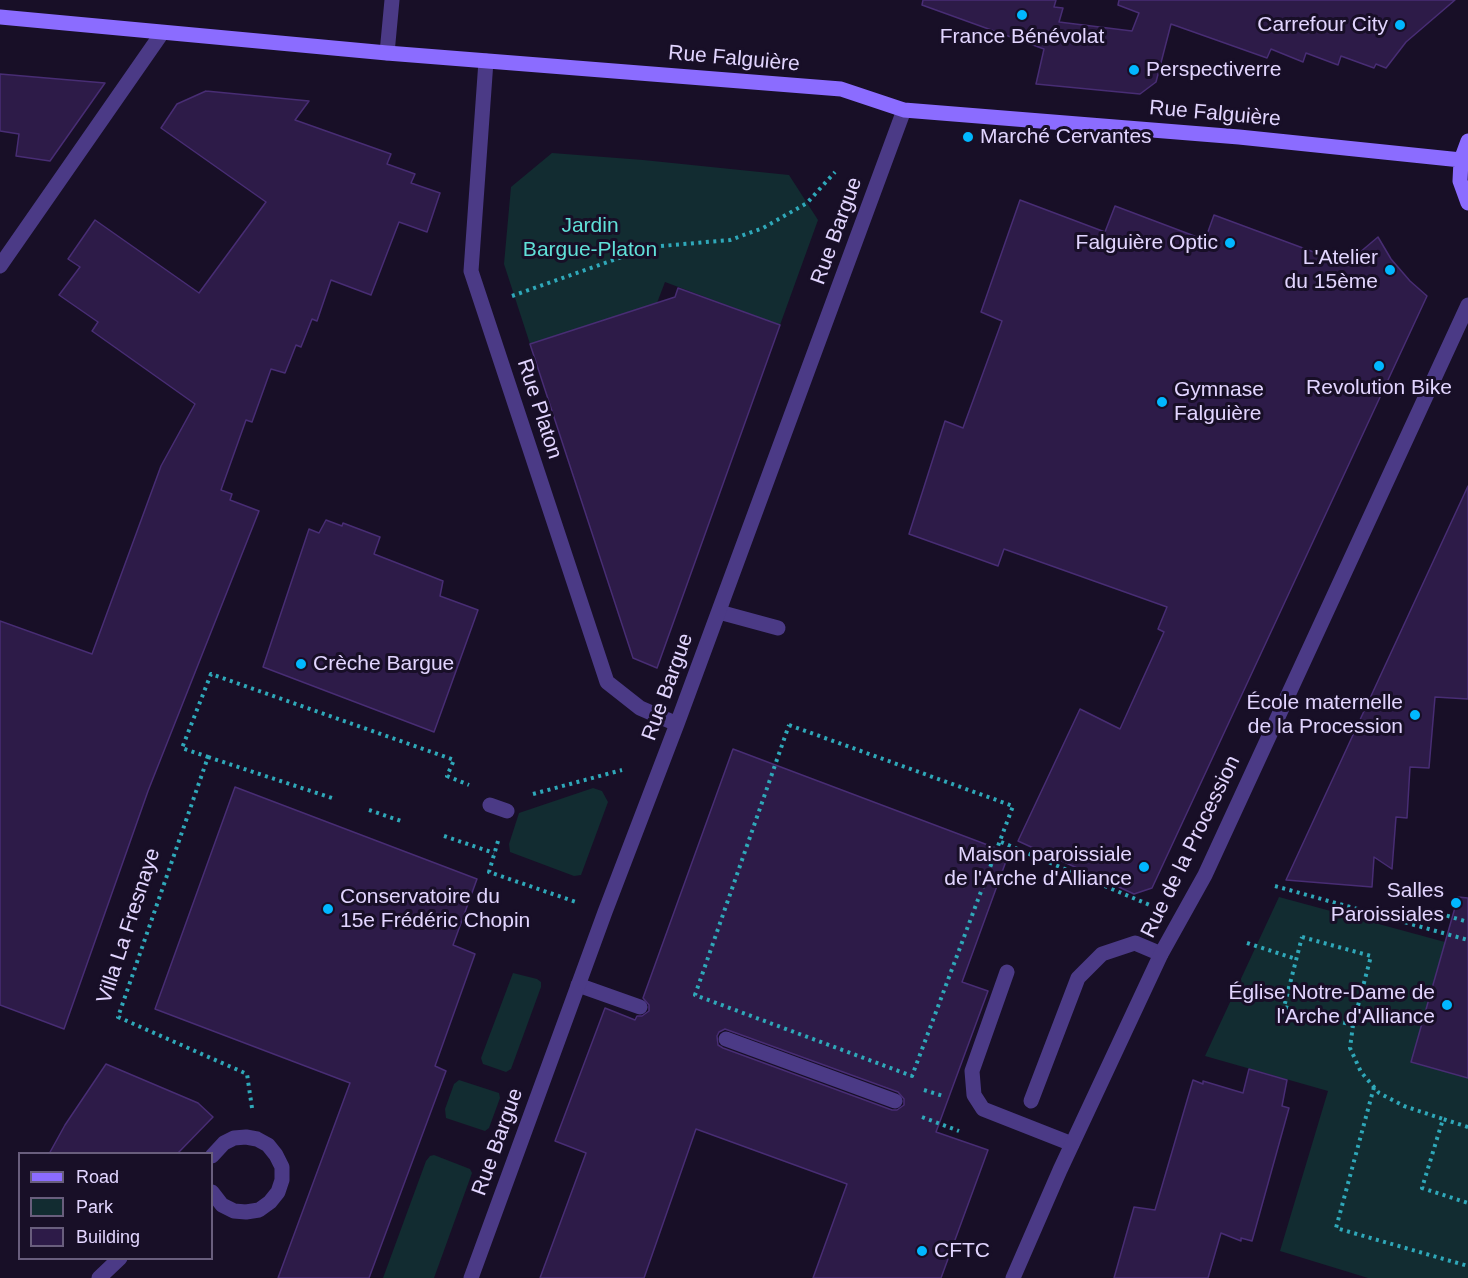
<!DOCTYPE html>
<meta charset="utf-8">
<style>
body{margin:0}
#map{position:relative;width:1468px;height:1278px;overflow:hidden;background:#180f27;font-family:Arial,sans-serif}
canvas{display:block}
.legend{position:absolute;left:18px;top:1152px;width:195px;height:108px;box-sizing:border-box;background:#180f27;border:2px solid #695e7d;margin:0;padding:8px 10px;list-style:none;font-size:18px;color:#e2d5ff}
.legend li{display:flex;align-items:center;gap:12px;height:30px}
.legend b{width:30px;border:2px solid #695e7d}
</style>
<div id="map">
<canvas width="1468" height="1278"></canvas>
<ul class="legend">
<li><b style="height:8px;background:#8b6cff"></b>Road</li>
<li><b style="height:16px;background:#122c31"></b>Park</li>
<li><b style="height:16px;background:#2d1b48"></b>Building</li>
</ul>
</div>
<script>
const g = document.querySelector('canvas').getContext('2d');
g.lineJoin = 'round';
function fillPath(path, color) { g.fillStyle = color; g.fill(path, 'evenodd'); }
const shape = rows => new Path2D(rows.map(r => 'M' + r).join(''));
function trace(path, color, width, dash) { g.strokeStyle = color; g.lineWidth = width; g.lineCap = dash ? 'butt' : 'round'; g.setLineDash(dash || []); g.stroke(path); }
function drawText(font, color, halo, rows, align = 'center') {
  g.font = font + ' Arial,sans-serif'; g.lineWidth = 6; g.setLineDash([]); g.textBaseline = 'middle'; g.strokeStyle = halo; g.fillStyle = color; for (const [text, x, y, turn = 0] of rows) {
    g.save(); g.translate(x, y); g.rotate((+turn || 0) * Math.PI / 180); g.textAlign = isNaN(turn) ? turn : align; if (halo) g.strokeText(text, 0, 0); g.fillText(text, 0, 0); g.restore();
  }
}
fillPath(shape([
 [552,153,643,160,789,175,818,220,780,325,665,282,657,303,530,344,504,264,511,187],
 [593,788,602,791,608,802,581,875,574,876,510,852,509,844,519,813],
 [1279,897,1445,942,1411,1062,1468,1078,1468,1278,1368,1278,1280,1251,1328,1091,1205,1056],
 [513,973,537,979,541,982,541,987,511,1069,506,1072,483,1064,481,1058],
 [459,1080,499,1093,500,1098,489,1128,485,1131,446,1118,445,1109,454,1084],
 [434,1155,470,1169,472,1173,434,1278,383,1278,426,1161,430,1156]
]), '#122c31');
const building = shape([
 [923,0,1056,0,1054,7,1063,8,1059,22,1132,31,1139,13,1118,5,1119,0,1455,0,1406,42,1386,68,1376,64,1374,68,1341,56,1338,65,1306,53,1303,62,1271,49,1267,58,1171,24,1156,82,1140,94,1036,84,1044,49,922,5,923,0],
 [0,74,105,83,50,161,16,156,19,134,0,131,0,74],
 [206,91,309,101,295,120,391,154,387,164,415,174,411,183,440,193,427,232,399,222,371,295,331,280,317,321,312,319,301,347,296,345,285,373,271,369,252,422,246,420,221,490,232,494,230,500,259,511,148,791,64,1029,0,1005,0,621,92,654,161,466,195,404,92,331,98,322,59,295,80,267,68,259,95,220,199,293,266,202,161,128,177,104,206,91],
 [1020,200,1105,232,1115,206,1205,240,1214,215,1346,264,1378,237,1391,259,1410,281,1427,296,1152,888,1134,894,1018,841,1080,709,1120,729,1164,632,1158,629,1167,607,1004,549,998,566,909,534,945,421,963,428,1002,321,981,312,1020,200],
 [678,288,780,325,657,668,633,658,530,344,675,297,678,288],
 [1468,486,1468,699,1435,697,1429,768,1410,767,1407,818,1396,817,1392,869,1374,857,1372,887,1286,880,1468,486],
 [326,520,342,526,343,523,380,537,374,554,443,581,440,596,478,610,434,732,263,667,309,529,319,533,326,520],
 [733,749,1009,853,962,982,988,991,936,1132,988,1150,941,1278,813,1278,847,1184,696,1129,644,1278,540,1278,586,1153,555,1141,605,1008,635,1020,637,1016,642,1016,649,1011,649,1005,643,998,733,749],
 [725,1029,898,1092,904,1099,904,1105,897,1110,892,1110,723,1048,718,1045,717,1036,719,1032,725,1029],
 [235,787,477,879,453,945,475,954,435,1066,446,1071,369,1278,278,1278,350,1083,155,1009,235,787],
 [1458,897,1468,898,1468,1078,1411,1062,1458,897],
 [106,1064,198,1103,213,1117,177,1154,49,1154,65,1125,106,1064],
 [1249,1069,1287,1080,1282,1106,1289,1108,1252,1241,1241,1238,1241,1241,1221,1233,1208,1278,1114,1278,1134,1207,1155,1210,1193,1080,1203,1084,1203,1081,1243,1093,1249,1069]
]);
fillPath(building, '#2d1b48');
trace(building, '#482d74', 1.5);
trace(shape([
 [512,296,650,247,730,240,763,228,807,203,835,172],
 [789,725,1013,806,912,1076,695,995,789,725],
 [208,757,335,799],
 [533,794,622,770],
 [369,810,401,821],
 [444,836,494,853],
 [498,841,489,872,576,902],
 [1001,842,1152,906],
 [1275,886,1468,940],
 [1380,914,1431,911,1468,922],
 [1302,937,1371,956,1353,1025,1284,1007,1302,937],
 [1247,943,1296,959],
 [1353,1025,1350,1048,1361,1072,1379,1093,1404,1106,1443,1119],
 [1374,1087,1336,1228,1468,1266],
 [924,1090,943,1096],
 [252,1108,247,1074,118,1017,208,757,182,748,211,674,454,760,447,776,469,785],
 [922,1117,959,1131],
 [1468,1127,1443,1119,1422,1188,1468,1203]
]), '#2fa8b9', 4, [3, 4.5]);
trace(shape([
 [719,612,778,628],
 [1007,972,972,1071,974,1095,983,1109,1072,1144],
 [578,985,640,1007],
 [726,1039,895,1101],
 [1031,1101,1078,978,1102,954,1135,943,1161,954]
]), '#4b3a86', 15);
trace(shape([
 [387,53,392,0],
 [486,61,471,271,607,682,640,708,677,724],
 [0,266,162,33],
 [490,805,507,811],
 [212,1156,224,1143,234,1138,246,1137,257,1139,268,1145,276,1155,282,1167,282,1180,278,1192,270,1202,259,1210,246,1212,234,1211,222,1205,212,1192],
 [99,1278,120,1258],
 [471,1278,605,912,677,724,904,110],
 [1013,1278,1060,1170,1161,954,1205,875,1468,305]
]), '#4b3a86', 15);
trace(shape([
 [0,17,387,53,841,89,904,110,1239,137,1461,160],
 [1468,141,1461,160,1460,181,1468,203]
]), '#8b6cff', 15);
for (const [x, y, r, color] of [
 [1022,15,6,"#01b7ff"],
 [1400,25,6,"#01b7ff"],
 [1134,70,6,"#01b7ff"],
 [968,137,6,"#01b7ff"],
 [1230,243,6,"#01b7ff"],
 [1390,270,6,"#01b7ff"],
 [1379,366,6,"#01b7ff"],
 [1162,402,6,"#01b7ff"],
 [301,664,6,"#01b7ff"],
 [1415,715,6,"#01b7ff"],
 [1144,867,6,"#01b7ff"],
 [1456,903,6,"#01b7ff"],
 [328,909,6,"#01b7ff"],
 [1447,1005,6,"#01b7ff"],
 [922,1251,6,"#01b7ff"]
]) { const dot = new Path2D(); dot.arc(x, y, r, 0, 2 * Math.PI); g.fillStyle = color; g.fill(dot); trace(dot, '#180f27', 2); }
drawText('21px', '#e2d5ff', '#180f27', [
 ["Carrefour City",1388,25],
 ["France Bénévolat",1022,37,"center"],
 ["Perspectiverre",1146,70,"left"],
 ["Marché Cervantes",980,137,"left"],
 ["Falguière Optic",1218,243],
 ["L'Atelier",1378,258],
 ["du 15ème",1378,282],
 ["Revolution Bike",1379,388,"center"],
 ["Gymnase",1174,390,"left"],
 ["Falguière",1174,414,"left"],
 ["Crèche Bargue",313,664,"left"],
 ["École maternelle",1403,703],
 ["de la Procession",1403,727],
 ["Maison paroissiale",1132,855],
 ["de l'Arche d'Alliance",1132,879],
 ["Salles",1444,891],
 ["Paroissiales",1444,915],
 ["Conservatoire du",340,897,"left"],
 ["15e Frédéric Chopin",340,921,"left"],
 ["Église Notre-Dame de",1435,993],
 ["l'Arche d'Alliance",1435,1017],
 ["CFTC",934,1251,"left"]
], 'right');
drawText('21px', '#e2d5ff', '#180f27', [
 ["Rue Falguière",734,59,5],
 ["Rue Falguière",1215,114,5],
 ["Rue Bargue",837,231,-70],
 ["Rue Platon",539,409,72],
 ["Rue Bargue",668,687,-70],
 ["Rue de la Procession",1191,847,-64],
 ["Villa La Fresnaye",129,926,-72],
 ["Rue Bargue",498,1142,-70]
]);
drawText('21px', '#60e0d8', '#180f27', [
 ["Jardin",590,226],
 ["Bargue-Platon",590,250]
]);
</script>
